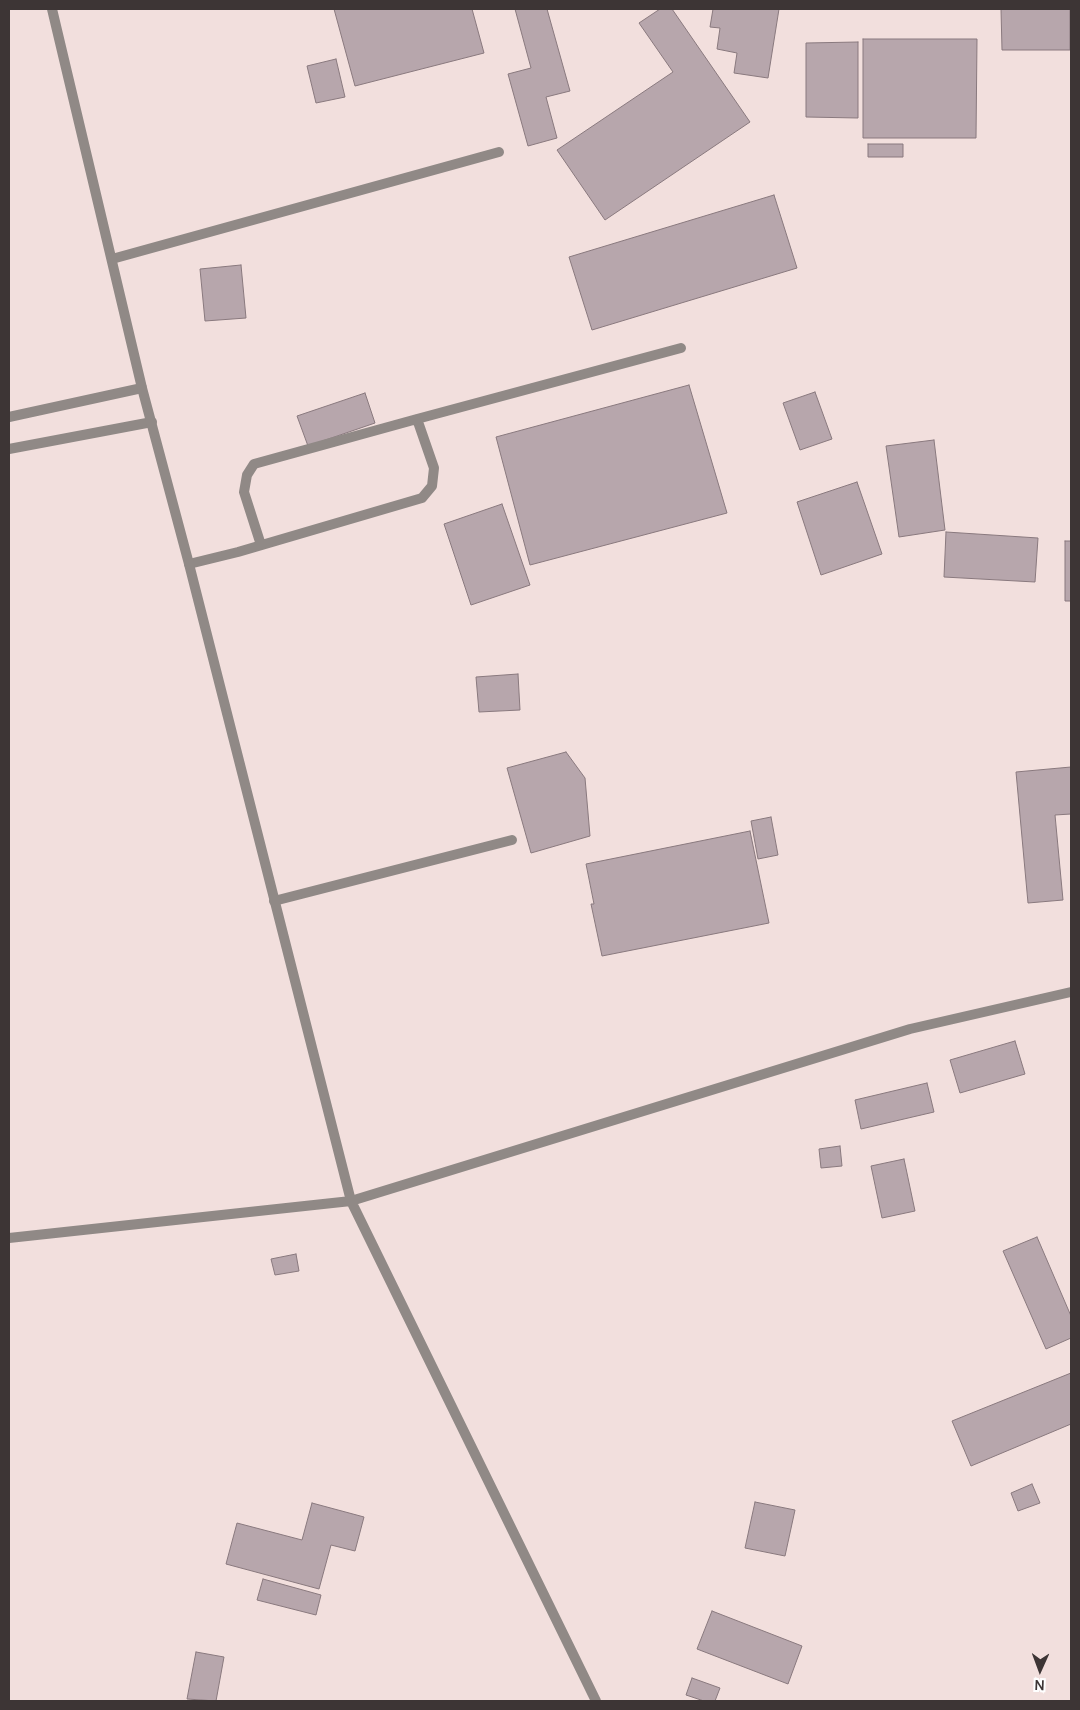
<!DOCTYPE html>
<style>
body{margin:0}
#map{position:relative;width:1080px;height:1710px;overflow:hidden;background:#f2dfdd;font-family:Manrope,sans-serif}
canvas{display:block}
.frame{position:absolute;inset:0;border:10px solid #3d3535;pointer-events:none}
.north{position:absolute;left:1015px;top:1645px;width:50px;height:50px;-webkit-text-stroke:4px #fff;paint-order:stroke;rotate:182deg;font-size:14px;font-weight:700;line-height:20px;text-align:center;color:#3d3535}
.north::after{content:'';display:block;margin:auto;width:18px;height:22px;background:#3d3535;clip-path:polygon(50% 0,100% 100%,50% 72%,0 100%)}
</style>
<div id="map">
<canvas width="1080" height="1710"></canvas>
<div class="frame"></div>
<div class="north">N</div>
</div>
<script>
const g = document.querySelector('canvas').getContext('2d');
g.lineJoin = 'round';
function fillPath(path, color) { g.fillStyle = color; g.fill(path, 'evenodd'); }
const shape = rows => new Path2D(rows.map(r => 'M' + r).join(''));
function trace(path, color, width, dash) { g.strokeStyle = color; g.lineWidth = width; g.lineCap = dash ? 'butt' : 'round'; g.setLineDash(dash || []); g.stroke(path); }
const building = shape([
 [334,9,472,9,484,53,355,86,334,9],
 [515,9,547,9,570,91,546,97,557,138,528,146,508,74,531,68,515,9],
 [660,9,672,9,750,122,605,220,557,150,673,72,639,23,660,9],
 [713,9,779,9,768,78,734,73,737,53,717,49,720,28,710,27,713,9],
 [1001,9,1070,9,1070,50,1002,50,1001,9],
 [863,39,977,39,976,138,863,138,863,39],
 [858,42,858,118,806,117,806,43,858,42],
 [336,59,345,97,316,103,307,66,336,59],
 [868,144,903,144,903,157,868,157,868,144],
 [774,195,797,268,592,330,569,257,774,195],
 [241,265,246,318,205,321,200,269,241,265],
 [689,385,727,513,530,565,496,437,689,385],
 [815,392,832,439,800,450,783,403,815,392],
 [365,393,375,423,308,446,297,416,365,393],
 [934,440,945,530,899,537,886,446,934,440],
 [857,482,882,554,821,575,797,502,857,482],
 [502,504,530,585,471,605,444,524,502,504],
 [946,532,1038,538,1035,582,944,577,946,532],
 [1065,541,1071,541,1071,601,1065,601,1065,541],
 [518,674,520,710,479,712,476,677,518,674],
 [566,752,585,778,590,836,531,853,507,768,566,752],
 [1071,767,1071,814,1055,815,1063,900,1028,903,1016,772,1071,767],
 [771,817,778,855,758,859,751,821,771,817],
 [750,831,769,923,602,956,591,904,594,904,586,864,750,831],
 [1015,1041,1025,1074,960,1093,950,1060,1015,1041],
 [927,1083,934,1112,861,1129,855,1100,927,1083],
 [840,1146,842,1166,821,1168,819,1149,840,1146],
 [904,1159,915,1211,882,1218,871,1166,904,1159],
 [1037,1237,1071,1316,1071,1338,1046,1349,1003,1251,1037,1237],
 [296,1254,299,1271,275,1275,271,1259,296,1254],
 [1071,1373,1071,1424,971,1466,952,1421,1071,1373],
 [1032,1484,1040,1503,1018,1511,1011,1493,1032,1484],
 [755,1502,795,1510,785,1556,745,1548,755,1502],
 [312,1503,364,1517,355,1551,331,1545,319,1589,226,1564,237,1523,302,1540,312,1503],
 [263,1579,321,1595,316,1615,257,1600,263,1579],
 [712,1611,802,1646,788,1684,697,1649,712,1611],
 [196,1652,224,1657,216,1701,187,1699,196,1652],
 [692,1678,720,1688,715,1701,704,1701,686,1695,692,1678]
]);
fillPath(building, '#b7a6ac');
trace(building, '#89797e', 1);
trace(shape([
 [112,259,499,152],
 [9,417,142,388],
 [9,449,152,422],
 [261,545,244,492,247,475,254,464,417,419],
 [189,564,238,552,422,498,432,486,434,468,417,419,681,348],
 [274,901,512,840]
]), '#908986', 10);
trace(shape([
 [52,9,142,388,189,564,351,1201,596,1701],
 [9,1238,351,1201,910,1029,1071,992]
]), '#908986', 10);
</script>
